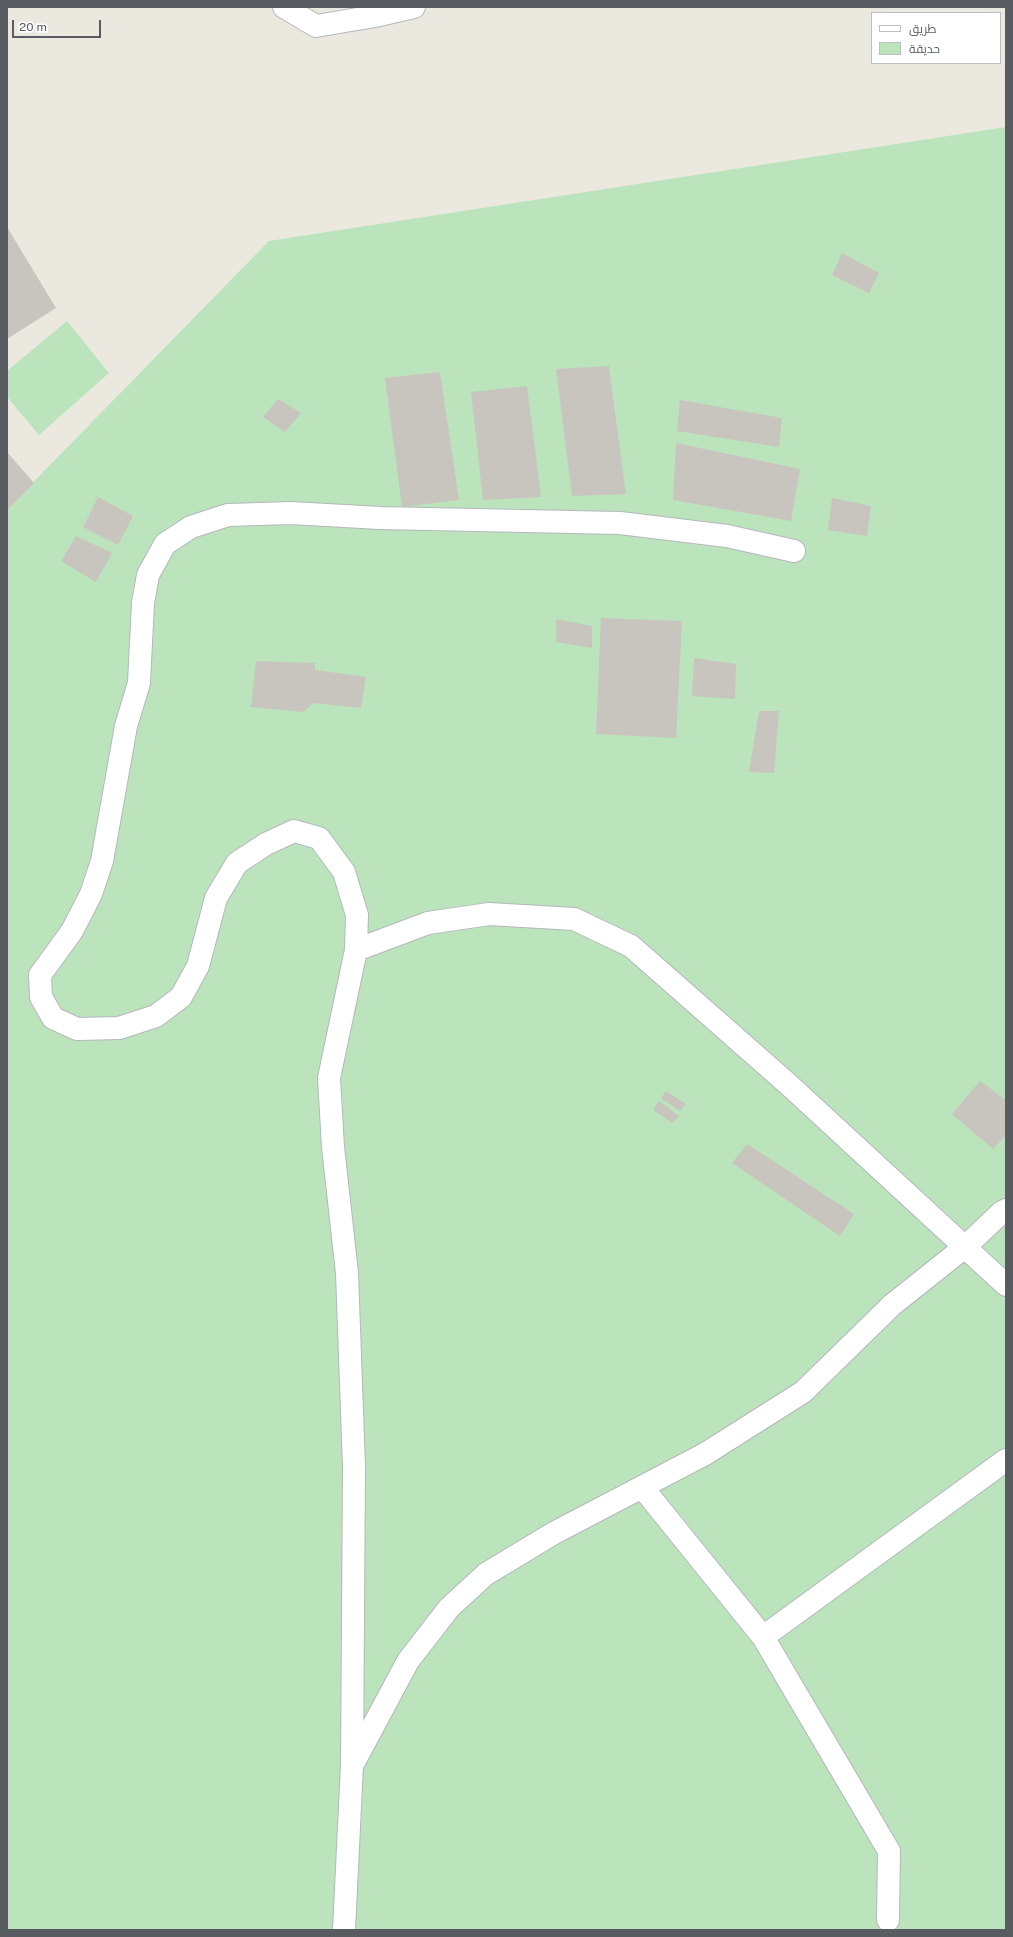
<!DOCTYPE html>
<meta charset="utf-8">
<style>
body{margin:0}
#map{position:relative;width:1013px;height:1937px;overflow:hidden;background:#ebe9df;font-family:"Public Sans",Cairo,sans-serif}
canvas{display:block}
.frame{position:absolute;inset:0;border:8px solid #585c60;pointer-events:none}
.legend{position:absolute;left:871px;top:12px;width:130px;height:52px;box-sizing:border-box;background:#fff;border:1px solid #bcbebf;margin:0;padding:5px 7px;list-style:none;font-size:12px;color:#585c60}
.legend li{display:flex;align-items:center;gap:8px;height:20px}
.legend b{width:20px;border:1px solid #bcbebf}
.scale{position:absolute;left:12px;top:20px;width:89px;height:18px;box-sizing:border-box;border:2px solid #585c60;border-top:0;padding-left:5px;font-size:12px;line-height:14px;white-space:nowrap;color:#585c60;-webkit-text-stroke:3px #fff;paint-order:stroke}
</style>
<div id="map">
<canvas width="1013" height="1937"></canvas>
<div class="frame"></div>
<ul class="legend">
<li><b style="height:5px;background:#fff"></b>طريق</li>
<li><b style="height:11px;background:#bbe4bc"></b>حديقة</li>
</ul>
<div class="scale">20 m</div>
</div>
<script>
const g = document.querySelector('canvas').getContext('2d');
g.lineJoin = 'round';
function fillPath(path, color) { g.fillStyle = color; g.fill(path, 'evenodd'); }
const shape = rows => new Path2D(rows.map(r => 'M' + r).join(''));
function trace(path, color, width, dash) { g.strokeStyle = color; g.lineWidth = width; g.lineCap = dash ? 'butt' : 'round'; g.setLineDash(dash || []); g.stroke(path); }
fillPath(shape([
 [1006,127,1006,1930,7,1930,7,509,269,241],
 [67,321,109,373,39,435,7,397,7,371]
]), '#bbe4bc');
fillPath(shape([
 [7,227,56,308,7,339],
 [842,253,879,273,869,293,832,275],
 [609,366,626,494,572,496,556,369],
 [440,372,459,500,402,507,385,378],
 [527,386,541,497,483,500,471,392],
 [278,399,301,413,285,432,263,417],
 [680,400,782,418,779,447,677,431],
 [676,443,800,469,791,521,673,500],
 [7,452,34,483,7,510],
 [98,497,133,516,118,545,83,527],
 [832,498,871,506,867,536,828,530],
 [76,536,112,553,96,582,61,561],
 [601,618,682,621,676,738,596,734],
 [556,619,592,626,592,648,556,642],
 [694,658,736,664,735,699,692,696],
 [256,661,315,663,315,670,366,677,361,708,314,703,303,712,251,707],
 [759,711,779,711,774,773,749,772],
 [980,1081,1006,1100,1006,1135,993,1149,952,1114],
 [666,1091,686,1104,680,1111,661,1098],
 [659,1101,679,1116,672,1123,653,1110],
 [747,1144,854,1214,840,1236,732,1163]
]), '#c8c5be');
const minor = shape([
 [284,7,316,26,375,16,414,7],
 [356,950,428,923,489,914,574,919,631,946,788,1084,1006,1285],
 [642,1487,763,1637,889,1851,888,1920],
 [763,1637,1006,1460],
 [354,1762,408,1661,449,1608,486,1574,554,1533,705,1454,803,1392,892,1305,966,1246,1002,1212,1006,1210],
 [344,1930,352,1765,354,1467,347,1273,333,1147,329,1078,356,950,357,915,344,872,319,838,294,831,266,844,237,863,216,898,198,966,181,997,156,1016,119,1028,77,1029,53,1018,41,997,40,975,72,931,91,894,102,861,126,726,139,683,143,603,148,575,165,544,191,527,228,515,291,513,380,518,620,523,727,536,794,551]
]);
trace(minor, '#b5b7bc', 24);
trace(minor, '#fff', 22);
</script>
